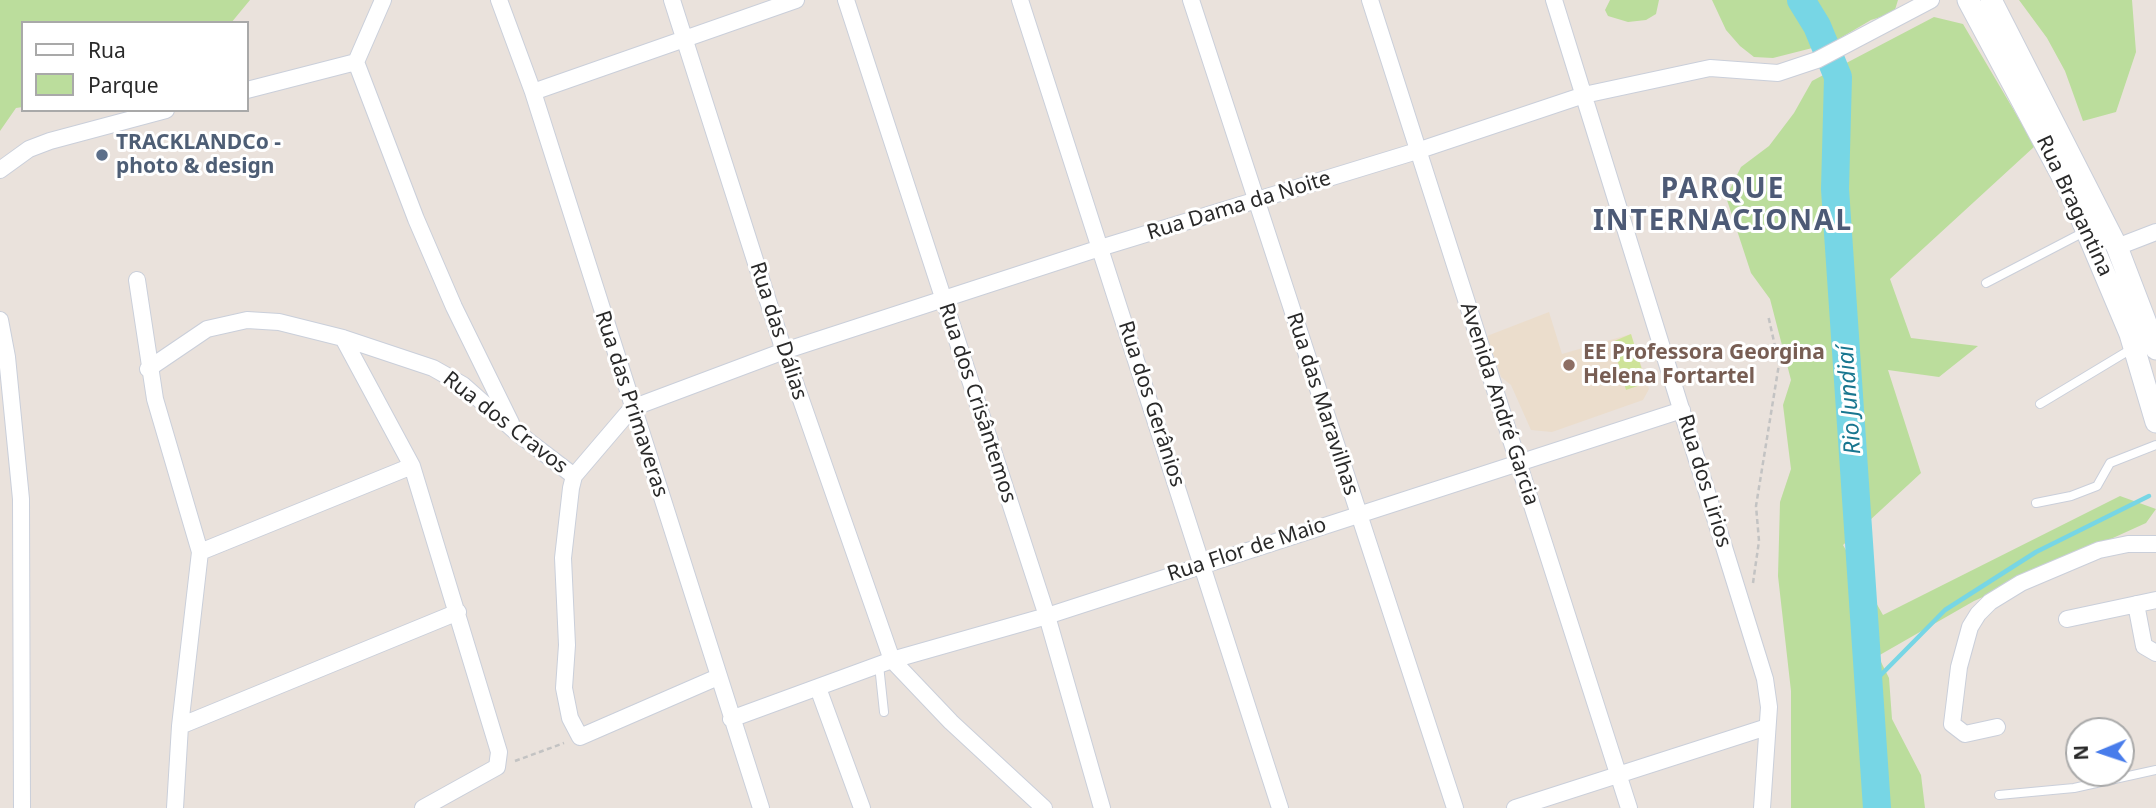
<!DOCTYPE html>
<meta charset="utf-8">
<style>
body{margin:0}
#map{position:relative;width:2156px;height:808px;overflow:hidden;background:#eae2dc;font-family:"Noto Sans",sans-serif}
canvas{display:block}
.legend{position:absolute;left:21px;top:21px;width:228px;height:91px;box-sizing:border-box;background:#fff;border:2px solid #a9a9a9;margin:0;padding:9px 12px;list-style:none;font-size:21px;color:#292929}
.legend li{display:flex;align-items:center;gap:14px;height:35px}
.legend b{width:35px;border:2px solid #a9a9a9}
.north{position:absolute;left:2065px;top:717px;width:70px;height:70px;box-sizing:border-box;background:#fff;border:2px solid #a9a9a9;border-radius:50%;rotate:268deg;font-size:19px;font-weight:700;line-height:28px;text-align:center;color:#292929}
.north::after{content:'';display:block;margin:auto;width:24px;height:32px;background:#487ceb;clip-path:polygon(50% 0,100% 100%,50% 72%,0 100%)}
</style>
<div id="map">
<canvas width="2156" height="808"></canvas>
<ul class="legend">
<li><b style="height:9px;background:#fff"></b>Rua</li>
<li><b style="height:19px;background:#bbdd9c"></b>Parque</li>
</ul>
<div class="north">N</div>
</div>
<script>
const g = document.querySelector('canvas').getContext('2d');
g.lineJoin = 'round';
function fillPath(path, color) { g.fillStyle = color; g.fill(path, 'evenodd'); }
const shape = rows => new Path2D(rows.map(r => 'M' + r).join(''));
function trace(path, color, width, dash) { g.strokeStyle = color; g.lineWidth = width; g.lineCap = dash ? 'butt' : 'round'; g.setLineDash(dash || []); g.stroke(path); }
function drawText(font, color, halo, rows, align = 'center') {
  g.font = font + ' "Noto Sans",sans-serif'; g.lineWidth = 6; g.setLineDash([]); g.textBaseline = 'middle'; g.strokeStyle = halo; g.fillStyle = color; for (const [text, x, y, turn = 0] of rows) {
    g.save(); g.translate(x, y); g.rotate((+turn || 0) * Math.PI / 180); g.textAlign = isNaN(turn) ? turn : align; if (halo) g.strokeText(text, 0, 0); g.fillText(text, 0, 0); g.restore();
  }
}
fillPath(shape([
 [1549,312,1562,354,1631,334,1649,389,1643,400,1552,432,1531,430,1511,385,1501,377,1487,336]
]), '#ebddcc');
fillPath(shape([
 [0,0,250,0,231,23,23,23,23,107,16,108,0,131],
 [1610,0,1659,0,1656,14,1646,20,1628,22,1608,16,1605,10],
 [1712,0,1898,0,1894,13,1871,20,1832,43,1773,58,1754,57,1740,46,1726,30],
 [2019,0,2132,0,2136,52,2116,112,2083,121,2065,71,2047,38],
 [1934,17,1963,24,2035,146,1890,279,1911,338,1978,346,1939,377,1888,370,1921,473,1843,545,1883,615,2120,496,2156,509,2146,523,1974,601,1878,656,1889,678,1892,719,1921,775,1925,808,1791,808,1791,691,1778,576,1780,502,1791,469,1783,405,1791,380,1770,299,1751,273,1726,197,1741,167,1769,146,1794,113,1812,81]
]), '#bbdd9c');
fillPath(shape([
 [1631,334,1646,383,1626,390,1612,342]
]), '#cee399');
trace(shape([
 [1868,688,1945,610,2036,552,2149,496]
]), '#77d6e5', 4.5);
trace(shape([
 [1801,0,1817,26,1838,77,1835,189,1877,808]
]), '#77d6e5', 28);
const lane = shape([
 [1986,283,2086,231],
 [2040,404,2133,348],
 [2036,503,2071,496,2097,486,2110,463,2156,445],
 [879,665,884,712],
 [1999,795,2074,788,2156,770]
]);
const street = shape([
 [499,0,533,92,761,808],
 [672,0,784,351,892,660,951,722,1044,808],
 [846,0,1047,616,1102,808],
 [1020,0,1280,808],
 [1191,0,1455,808],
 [1370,0,1629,808],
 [1554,0,1765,679,1769,707,1762,808],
 [356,62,416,219,454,307,511,423],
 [247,90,356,62,383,0],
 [533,92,796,0],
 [0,170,29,149,50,141,166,110],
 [2117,247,2156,232],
 [137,280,155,399,200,552,180,726,175,808],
 [0,320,7,357,21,499,22,808],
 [343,338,412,466,499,752,497,767,423,808],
 [148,369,207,329,247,320,279,322,343,338,433,368,463,385,515,431,574,476],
 [200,552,412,466],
 [2136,604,2144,646,2156,653],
 [2067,619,2156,600],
 [718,677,580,737,570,718,564,688,567,645,563,558,571,488,574,476,632,408,784,351,1100,248,1417,151,1584,95,1710,68,1778,73,1817,60,1931,0],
 [818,688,862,808],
 [731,719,892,660,1047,616,1682,410],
 [180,726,458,612],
 [1997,727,1965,734,1952,724,1959,667,1970,627,1978,614,1990,602,2021,583,2099,550,2128,544,2156,544],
 [1515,808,1767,727]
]);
const secondary = shape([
 [1968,0,2068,187,2130,334,2156,422],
 [1991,0,2117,247,2156,349]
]);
trace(lane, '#cacfda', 10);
trace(street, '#cacfda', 18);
trace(secondary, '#cacfda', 23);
trace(shape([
 [1753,583,1759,541,1756,506,1779,364,1768,315],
 [515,761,564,743]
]), '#c3c3c3', 2.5, [5, 3.5]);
trace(lane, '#fff', 8);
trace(street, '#fff', 16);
trace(secondary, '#fff', 21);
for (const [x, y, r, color] of [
 [102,155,7,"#5c6f8a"],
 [1569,365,7,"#8d6e63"]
]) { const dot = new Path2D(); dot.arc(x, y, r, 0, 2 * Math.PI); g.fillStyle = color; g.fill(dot); trace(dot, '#fff', 2.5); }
drawText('bold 21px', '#4e5e75', '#fff', [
 ["TRACKLANDCo -",116,143],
 ["photo & design",116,167]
], 'left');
drawText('21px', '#292929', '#fff', [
 ["Rua Dama da Noite",1239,206,-17],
 ["Rua Bragantina",2074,206,65],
 ["Rua das Dálias",778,331,72],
 ["Rua dos Crisântemos",977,403,72],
 ["Rua das Primaveras",631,404,72],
 ["Rua dos Gerânios",1151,404,72],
 ["Rua das Maravilhas",1322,404,72],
 ["Avenida André Garcia",1499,404,72],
 ["Rua dos Cravos",505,423,38],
 ["Rua dos Lirios",1704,481,73],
 ["Rua Flor de Maio",1247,550,-18]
]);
drawText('bold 21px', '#785e54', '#fff', [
 ["EE Professora Georgina",1583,353],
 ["Helena Fortartel",1583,377]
], 'left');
drawText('italic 23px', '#18768f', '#fff', [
 ["Rio Jundiaí",1850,400,-94]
]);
g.letterSpacing = '2px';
drawText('bold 28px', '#4d5a76', '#fff', [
 ["PARQUE",1723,190],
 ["INTERNACIONAL",1723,222]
]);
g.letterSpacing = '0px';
</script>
